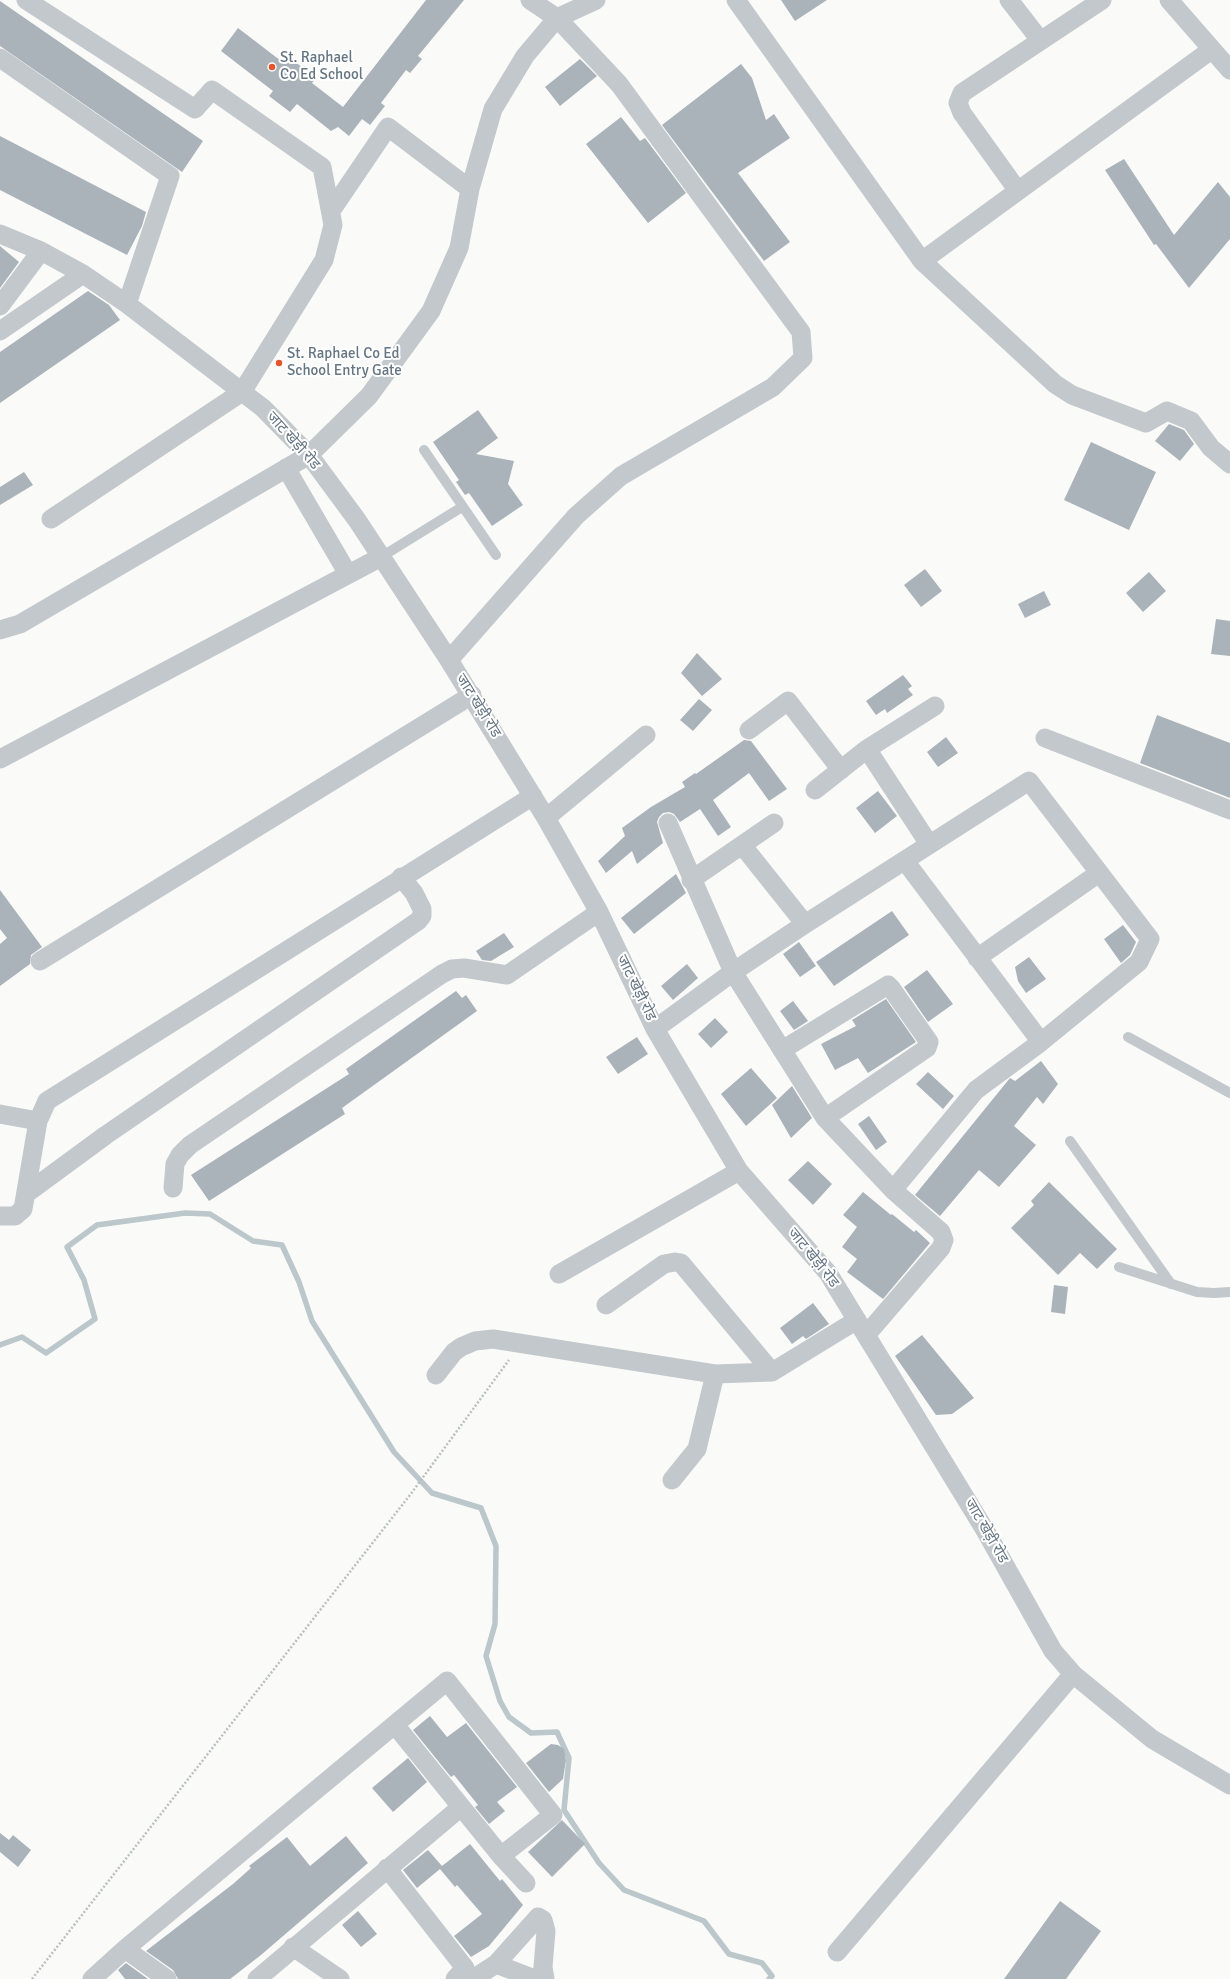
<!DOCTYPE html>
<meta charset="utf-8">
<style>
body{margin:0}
canvas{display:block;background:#fafaf8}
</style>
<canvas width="1230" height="1979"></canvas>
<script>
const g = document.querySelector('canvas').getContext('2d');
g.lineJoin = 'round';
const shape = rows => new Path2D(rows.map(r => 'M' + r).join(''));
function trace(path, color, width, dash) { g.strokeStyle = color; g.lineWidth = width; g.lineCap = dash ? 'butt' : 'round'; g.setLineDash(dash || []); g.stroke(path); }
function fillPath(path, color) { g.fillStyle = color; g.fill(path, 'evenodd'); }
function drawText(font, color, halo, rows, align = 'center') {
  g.font = font + ' Signika,"Noto Sans Devanagari",sans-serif'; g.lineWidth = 4; g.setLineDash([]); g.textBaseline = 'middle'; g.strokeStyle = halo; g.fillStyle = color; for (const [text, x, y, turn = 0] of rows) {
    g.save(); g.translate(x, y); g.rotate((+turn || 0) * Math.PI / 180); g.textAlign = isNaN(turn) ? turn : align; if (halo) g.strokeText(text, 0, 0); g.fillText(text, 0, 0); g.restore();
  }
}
trace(shape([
 [0,1345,22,1337,46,1353,95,1319,84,1280,67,1247,97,1225,185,1213,210,1214,253,1241,282,1245,299,1282,312,1321,394,1452,432,1493,481,1508,496,1546,495,1624,486,1656,500,1701,509,1717,531,1733,557,1732,569,1758,564,1810,599,1863,624,1890,704,1921,729,1954,762,1963,772,1976,769,1979]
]), '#bbc7cb', 5.5);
fillPath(shape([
 [426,0,464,0,418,56,422,59,410,73,406,70,381,103,385,106,370,125,362,119,349,136,338,127,331,131,297,104,290,112,269,96,273,91,221,51,238,28,285,64,290,58,316,78,312,83,343,107],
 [781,0,827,0,795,21],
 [0,1,203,141,182,172,0,46],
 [580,59,597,76,560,106,545,87],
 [741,64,752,78,766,120,774,114,790,138,738,173,790,242,764,261,662,125],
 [621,117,640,141,645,138,686,193,648,223,586,144],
 [0,136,146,212,142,226,127,255,0,190],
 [1124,159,1174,235,1218,182,1230,197,1230,239,1189,288,1156,244,1154,245,1105,170],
 [0,246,19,262,0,288],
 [88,291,109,305,120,320,0,403,0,352],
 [478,410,498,438,476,454,514,461,508,484,523,505,492,526,469,493,465,495,456,482,459,480,433,442],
 [1169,424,1184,430,1194,444,1180,461,1155,441],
 [1091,442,1156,472,1129,530,1064,500],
 [24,472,33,485,0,505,0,487],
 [925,569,942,591,921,607,904,585],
 [1149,572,1166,591,1143,612,1126,593],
 [1044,591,1051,605,1025,618,1018,604],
 [1216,619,1230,621,1230,656,1211,654],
 [697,653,722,679,702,696,681,673],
 [903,675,912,686,908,689,913,695,887,713,885,709,876,715,866,701],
 [699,699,712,710,693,731,680,720],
 [1157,715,1230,743,1230,798,1140,763],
 [946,737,958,753,938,767,927,752],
 [744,740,751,741,787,789,769,801,749,773,713,800,731,827,718,836,700,809,680,822,674,814,669,812,663,813,659,817,657,822,663,843,637,864,632,851,606,873,598,861,625,836,622,828,651,807,685,787,682,782,695,773,696,774],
 [878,791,897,816,875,833,856,808],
 [676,874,686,893,634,934,621,918],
 [0,890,42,947,31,955,30,964,0,986,0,944,7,938,0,929],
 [892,911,909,935,834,986,816,962],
 [1123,925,1136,942,1130,955,1121,963,1104,939],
 [504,933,514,947,491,961,482,960,476,951],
 [799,942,816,966,800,977,783,954],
 [1029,957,1046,979,1026,993,1018,981,1015,967],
 [687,964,698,978,673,1000,661,986],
 [927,970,953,1004,928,1022,904,987],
 [456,991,462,998,466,995,477,1011,342,1108,345,1114,209,1201,191,1175,349,1074,346,1069],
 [886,999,916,1042,868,1073,858,1058,835,1070,821,1044,856,1026,852,1020],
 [793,1001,808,1021,794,1030,780,1011],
 [715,1018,728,1032,711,1048,698,1034],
 [637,1037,648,1054,618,1074,606,1057],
 [1041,1061,1058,1084,1043,1104,1037,1097,1014,1126,1036,1145,999,1187,979,1170,940,1216,915,1195,1010,1078,1015,1081],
 [751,1068,777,1098,746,1126,721,1094],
 [928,1072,954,1096,943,1109,916,1084],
 [792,1086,812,1118,791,1138,772,1105],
 [869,1116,887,1142,876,1150,858,1124],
 [808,1161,832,1184,813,1205,788,1180],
 [1049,1182,1117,1249,1097,1269,1080,1253,1058,1275,1011,1228,1034,1205,1031,1201],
 [863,1192,891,1215,892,1214,914,1232,916,1230,930,1243,883,1299,847,1272,857,1259,842,1247,857,1227,843,1215],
 [1054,1285,1068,1287,1065,1314,1051,1312],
 [813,1303,829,1324,806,1339,803,1336,792,1344,780,1328],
 [922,1335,974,1398,952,1414,936,1415,895,1356],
 [430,1716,447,1737,466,1723,517,1787,497,1802,505,1811,489,1824,475,1807,478,1805,454,1775,451,1777,413,1730],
 [551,1744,558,1745,564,1749,566,1760,563,1779,549,1792,526,1763],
 [408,1758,427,1782,393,1812,372,1788],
 [562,1820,585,1844,552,1877,528,1852],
 [0,1833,9,1840,13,1835,31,1850,18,1867,0,1852],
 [346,1836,368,1863,261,1955,230,1979,178,1979,173,1970,146,1951,233,1884,251,1868,249,1866,287,1837,310,1866],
 [470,1844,500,1881,502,1879,523,1905,489,1946,471,1957,454,1936,482,1914,457,1885,455,1887,440,1869,417,1888,403,1870,428,1850,442,1866],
 [1060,1901,1101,1931,1066,1979,1004,1979],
 [358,1911,377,1934,361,1947,342,1925],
 [126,1963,148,1979,125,1979,118,1970]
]), '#aab3b9');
trace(shape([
 [32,1979,410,1495,509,1360]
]), '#bbbfc2', 2.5, [2, 2]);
trace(shape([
 [424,450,496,555],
 [381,557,462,507],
 [1128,1037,1230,1093],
 [1070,1141,1171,1284],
 [1119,1267,1197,1292,1214,1293,1230,1292]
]), '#c3c8cc', 10);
trace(shape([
 [26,0,195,109,212,90,322,167,333,225,324,260,242,392,51,519],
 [736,0,922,261,1211,50],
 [1009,0,1040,40],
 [1169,0,1230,70],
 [0,58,170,176,127,304],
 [1018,191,962,113,958,103,962,93,1102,0],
 [331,211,388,127,470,189],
 [0,234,41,251,83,274,127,304,263,408,309,455,357,520,449,660,546,818,599,912,655,1029,739,1171,828,1273,985,1530,1053,1651,1073,1674,1152,1739,1230,1785],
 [922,261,1055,384,1072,395,1146,423,1167,411,1191,421,1211,448,1230,464],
 [0,306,41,251],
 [0,331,83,274],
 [286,468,348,574],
 [0,630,20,624,309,455,369,396,431,311,459,248,470,189,493,109,525,56,557,18,596,0],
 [449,660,576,516,621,476,773,387,803,358,801,332,619,84,557,18,530,0],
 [749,730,788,701,841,770],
 [1045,738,1230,810],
 [867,749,929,844],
 [0,759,381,557],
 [815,790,867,749,935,706],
 [546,818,646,735],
 [668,823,733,972,825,1118,893,1190,941,1232,944,1240,941,1248,867,1334],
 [742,845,805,924],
 [905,861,1041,1042],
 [691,880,774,823],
 [977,958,1099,873],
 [40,961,472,695],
 [655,1029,733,972,805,924,1029,781,1150,939,1139,962,1041,1042,976,1090,893,1190],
 [782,1050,888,985,891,988,929,1042,927,1048,825,1118],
 [0,1114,38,1121],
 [173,1188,175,1164,180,1155,190,1145,442,974,452,969,464,968,507,975,599,912],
 [27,1193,106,1135,418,921,422,916,422,909,414,893,401,877],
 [0,1216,15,1216,23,1209,38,1121,47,1101,533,796],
 [559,1274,739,1171],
 [606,1305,664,1264,675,1262,681,1263,772,1372],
 [436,1375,454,1352,461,1347,475,1341,493,1339,715,1374,772,1372,857,1320],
 [672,1480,697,1449,715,1374],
 [501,1856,526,1883],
 [387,1868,465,1968,455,1979],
 [293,1947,340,1979],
 [125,1949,167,1979],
 [837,1952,1073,1674],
 [496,1964,535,1979],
 [92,1979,125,1949,447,1681,553,1815,501,1856,395,1725],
 [257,1979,461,1807],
 [473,1979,496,1964,538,1917,543,1920,546,1931,543,1967,545,1979]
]), '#c3c8cc', 19);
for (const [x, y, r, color] of [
 [272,67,4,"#e4572e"],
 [279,363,4,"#e4572e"]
]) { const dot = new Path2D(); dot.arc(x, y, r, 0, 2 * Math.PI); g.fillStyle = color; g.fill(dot); trace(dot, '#fff', 1.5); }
drawText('15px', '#657683', '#fff', [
 ["St. Raphael",280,58],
 ["Co Ed School",280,75],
 ["St. Raphael Co Ed",287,354],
 ["School Entry Gate",287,371]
], 'left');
drawText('15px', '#657683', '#fff', [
 ["जाट खेड़ी रोड",293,441,48],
 ["जाट खेड़ी रोड",478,706,58],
 ["जाट खेड़ी रोड",636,988,64],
 ["जाट खेड़ी रोड",813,1258,51],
 ["जाट खेड़ी रोड",986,1531,60]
]);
</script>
